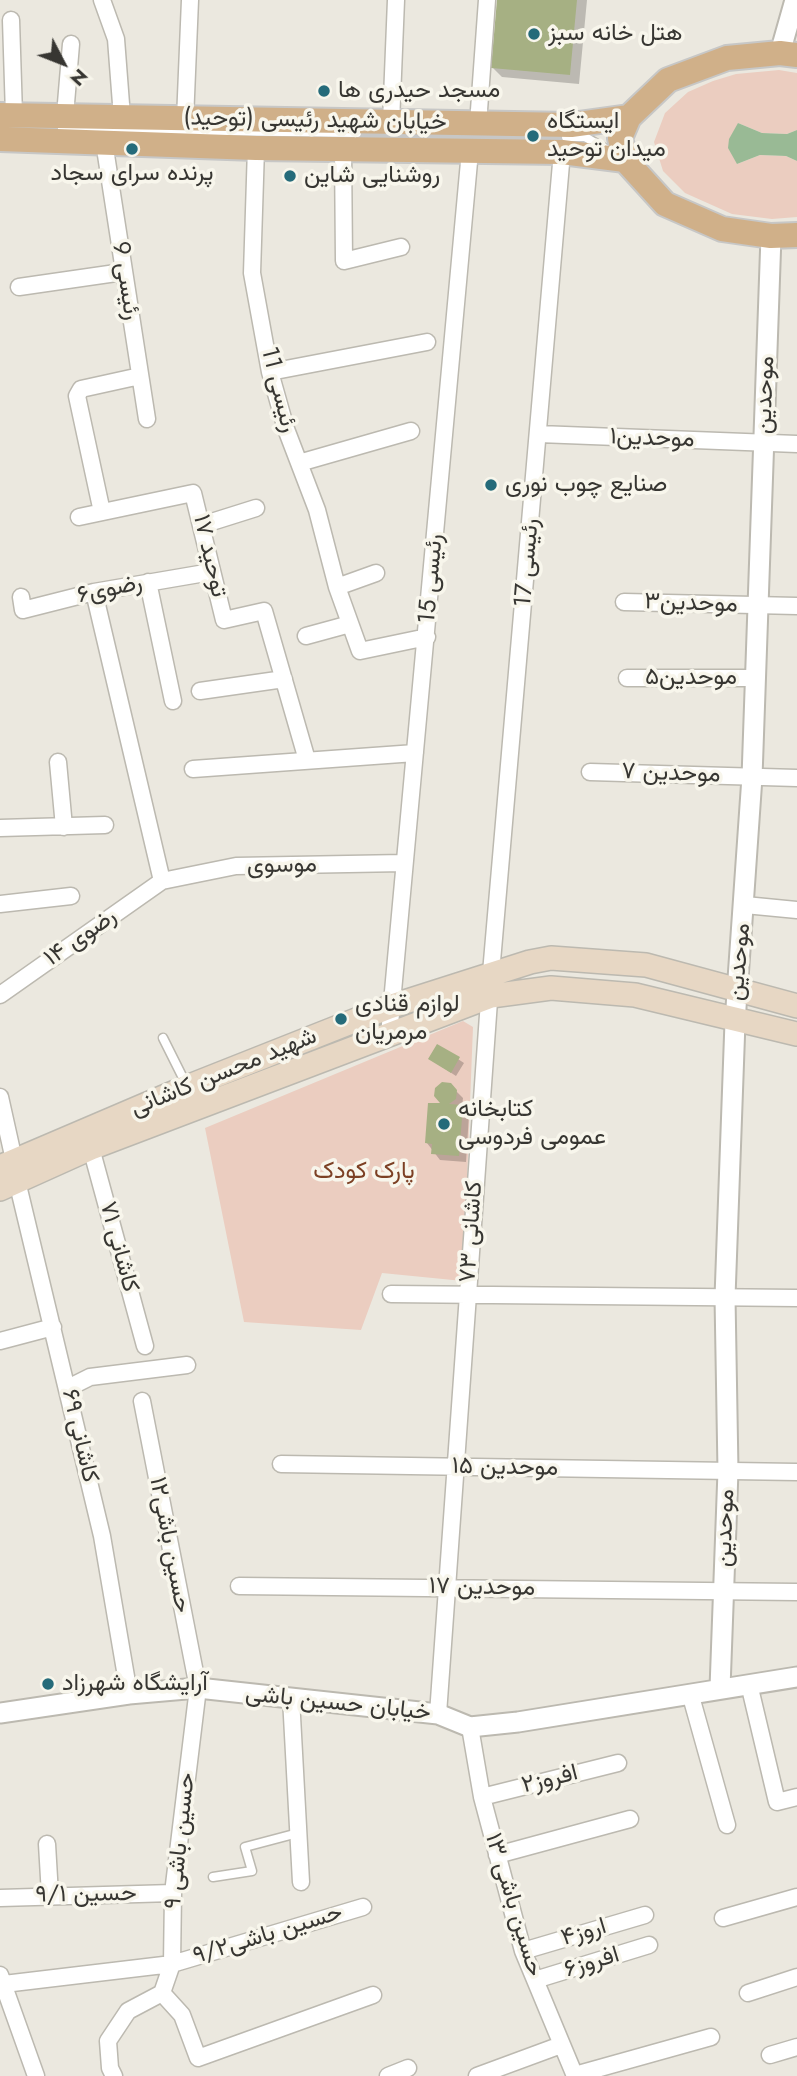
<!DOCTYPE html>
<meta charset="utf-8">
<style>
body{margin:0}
#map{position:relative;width:797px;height:2076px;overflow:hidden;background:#ebe8df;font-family:Jost,sans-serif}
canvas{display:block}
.north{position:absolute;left:28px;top:28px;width:70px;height:70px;-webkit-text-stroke:5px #f8f6ec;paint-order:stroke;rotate:132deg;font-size:19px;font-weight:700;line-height:28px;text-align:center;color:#373632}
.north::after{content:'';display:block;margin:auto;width:24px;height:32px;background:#373632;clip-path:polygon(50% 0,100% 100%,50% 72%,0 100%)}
</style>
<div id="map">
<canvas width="797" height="2076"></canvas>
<div class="north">N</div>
</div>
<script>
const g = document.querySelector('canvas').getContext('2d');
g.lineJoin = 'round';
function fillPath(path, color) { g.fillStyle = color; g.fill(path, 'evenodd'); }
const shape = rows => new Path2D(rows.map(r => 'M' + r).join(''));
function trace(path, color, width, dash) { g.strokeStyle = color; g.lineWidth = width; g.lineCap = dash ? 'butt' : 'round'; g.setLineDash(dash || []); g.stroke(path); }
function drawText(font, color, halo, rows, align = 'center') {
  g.font = font + ' Jost,Vazirmatn,sans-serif'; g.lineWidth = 7; g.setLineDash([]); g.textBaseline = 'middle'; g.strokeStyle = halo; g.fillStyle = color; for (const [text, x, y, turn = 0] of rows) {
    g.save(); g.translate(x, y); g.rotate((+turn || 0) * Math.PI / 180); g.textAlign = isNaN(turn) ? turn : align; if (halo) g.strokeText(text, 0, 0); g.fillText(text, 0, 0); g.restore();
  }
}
fillPath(shape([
 [779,70,797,73,797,130,787,134,762,133,738,123,737,164,760,155,786,156,797,161,797,217,772,219,732,214,685,193,663,171,654,142,665,113,688,92,713,81,736,74],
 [463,1021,473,1027,463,1281,382,1273,361,1330,244,1322,205,1128]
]), '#ebcdc0');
fillPath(shape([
 [738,123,762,133,787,134,797,130,797,161,786,156,760,155,737,164,728,148,729,139]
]), '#99ba95');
fillPath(shape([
 [499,0,587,0,579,84,502,77,493,68],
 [438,1046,464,1063,456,1076,430,1059],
 [450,1085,463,1098,462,1107,469,1114,466,1162,440,1160,427,1143]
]), '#0003');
fillPath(shape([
 [497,0,577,0,570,75,491,68],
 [437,1044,460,1057,451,1073,428,1059],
 [442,1082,451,1083,457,1090,456,1099,449,1104,463,1105,459,1156,431,1154,432,1144,425,1143,428,1103,440,1103,434,1096,435,1088]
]), '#a6b083');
const service = shape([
 [62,129,357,133],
 [566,137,585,137,606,149],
 [163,1038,186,1084],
 [213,1877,252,1871,245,1847,298,1833]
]);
const minor = shape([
 [102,0,116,39,122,117],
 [11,20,14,115],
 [65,115,71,44],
 [185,120,190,0],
 [391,123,396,0],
 [478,124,487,0],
 [104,142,147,419],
 [256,148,252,273,270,372,286,429,317,510,337,587,360,651,427,637],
 [343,149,344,261,401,247],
 [19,287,123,272],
 [270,372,427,342],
 [539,434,797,444],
 [299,463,411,431],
 [102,512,77,396,81,389,140,376],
 [79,517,193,493,224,620,264,611,307,760],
 [202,525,256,508],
 [148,582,173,701],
 [337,587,376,573],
 [94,592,162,881],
 [21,597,23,610,94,592,211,572],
 [624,602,797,606],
 [306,636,350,624],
 [627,678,755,678],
 [200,691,284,679],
 [58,762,64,827],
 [193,769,415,753],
 [590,772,797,778],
 [0,828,105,825],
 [0,904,71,896],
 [745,905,797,910],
 [0,995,162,881,236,866,404,863],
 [389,1035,470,151],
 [0,1097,14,1160],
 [91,1148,145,1346],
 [17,1181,102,1536,129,1694],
 [391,1294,797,1298],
 [0,1341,53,1327],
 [68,1388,90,1377,187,1365],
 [142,1401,198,1688,173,1893,172,1964,162,1993],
 [281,1464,797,1472],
 [239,1586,797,1592],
 [749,1684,777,1802,797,1797],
 [690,1693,727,1825],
 [291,1698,301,1882],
 [438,1714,491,973,562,152],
 [470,1727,482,1797,523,1951,575,2076],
 [482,1797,618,1763],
 [47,1844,50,1895],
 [497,1855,630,1819],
 [0,1898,173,1893],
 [723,1918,797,1897],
 [523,1951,645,1915],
 [0,1975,36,2076],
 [535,1980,649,1945],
 [4,1984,172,1964,363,1907],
 [162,1993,182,2015,198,2058,373,1995],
 [748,1993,797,1977],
 [770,2055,797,2047],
 [575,2075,711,2037],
 [114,2076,110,2068,108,2041,128,2011,162,1993],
 [388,2076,408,2068],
 [477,2076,561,2045]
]);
const tertiary = shape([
 [780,53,795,0],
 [720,1688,728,1471,725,1297,735,1022,752,777,771,236],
 [0,1713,129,1694,198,1688,438,1714,470,1727,518,1722,797,1677]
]);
const secondary = shape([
 [0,1167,187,1087,389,1007,530,962,551,958,646,965,797,1006],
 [0,1189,91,1148,491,996,551,988,635,995,797,1034]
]);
const primary = shape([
 [797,55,780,53,727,58,668,80,629,117,620,138,625,160,665,204,722,229,771,236,797,235],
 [0,115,571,125,629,117],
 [0,139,256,148,562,152,625,160]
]);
trace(service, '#bcb9b0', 11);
trace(minor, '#bcb9b0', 19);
trace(tertiary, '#bcb9b0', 23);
trace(secondary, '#bcb9b0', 26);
trace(primary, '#c7c7c6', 28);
trace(service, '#fff', 8);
trace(minor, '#fff', 16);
trace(tertiary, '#fff', 19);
trace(secondary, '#e7d7c4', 23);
trace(primary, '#d0b089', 24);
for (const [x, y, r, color] of [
 [534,34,7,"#256b7a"],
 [324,91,7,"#256b7a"],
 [533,136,7,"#256b7a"],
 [132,149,7,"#256b7a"],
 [290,176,7,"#256b7a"],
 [491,485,7,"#256b7a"],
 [341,1019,7,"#256b7a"],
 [444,1124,7,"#256b7a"],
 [48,1684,7,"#256b7a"]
]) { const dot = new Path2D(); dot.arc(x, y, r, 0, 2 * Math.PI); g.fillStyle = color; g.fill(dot); trace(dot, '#f8f6ec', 2.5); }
drawText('24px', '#373632', '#f8f6ec', [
 ["هتل خانه سبز",548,34],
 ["مسجد حیدری ها",338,91],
 ["ایستگاه",547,122],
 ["میدان توحید",547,150],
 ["پرنده سرای سجاد",132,174,"center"],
 ["روشنایی شاین",304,176],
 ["صنایع چوب نوری",505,485],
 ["لوازم قنادی",355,1005],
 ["مرمریان",355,1033],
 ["کتابخانه",458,1110],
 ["عمومی فردوسی",458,1138],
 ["آرایشگاه شهرزاد",62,1684]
], 'left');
drawText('24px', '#373632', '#f8f6ec', [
 ["خیابان شهید رئیسی (توحید)",315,121,1],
 ["رئیسی 9",125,281,81],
 ["رئیسی 11",278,390,76],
 ["موحدین",766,395,-88],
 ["موحدین۱",652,439,2],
 ["توحید ۱۷",209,556,77],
 ["رئیسی 17",528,563,-85],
 ["رئیسی 15",432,579,-85],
 ["رضوی۶",110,590,-12],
 ["موحدین۳",691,604,2],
 ["موحدین۵",691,678],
 ["موحدین ۷",671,774,2],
 ["موسوی",282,866,-1],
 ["رضوی ۱۴",81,938,-35],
 ["موحدین",740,962,-85],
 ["شهید محسن کاشانی",224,1073,-22],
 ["کاشانی ۷۳",472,1232,-86],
 ["کاشانی ۷۱",118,1247,75],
 ["کاشانی ۶۹",79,1436,77],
 ["موحدین ۱۵",505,1468,1],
 ["موحدین",726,1528,-88],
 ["حسین باشی۱۲",169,1545,79],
 ["موحدین ۱۷",482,1588,1],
 ["خیابان حسین باشی",338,1704,6],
 ["افروز۲",550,1780,-14],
 ["حسین باشی ۹",181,1841,-84],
 ["حسین ۹/۱",86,1895,-1],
 ["حسین باشی ۱۳",513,1905,73],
 ["اروز۴",584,1933,-17],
 ["حسین باشی۹/۲",268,1935,-17],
 ["افروز۶",592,1963,-17]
]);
drawText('24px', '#7c4024', '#f8f6ec', [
 ["پارک کودک",364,1172]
]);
</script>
